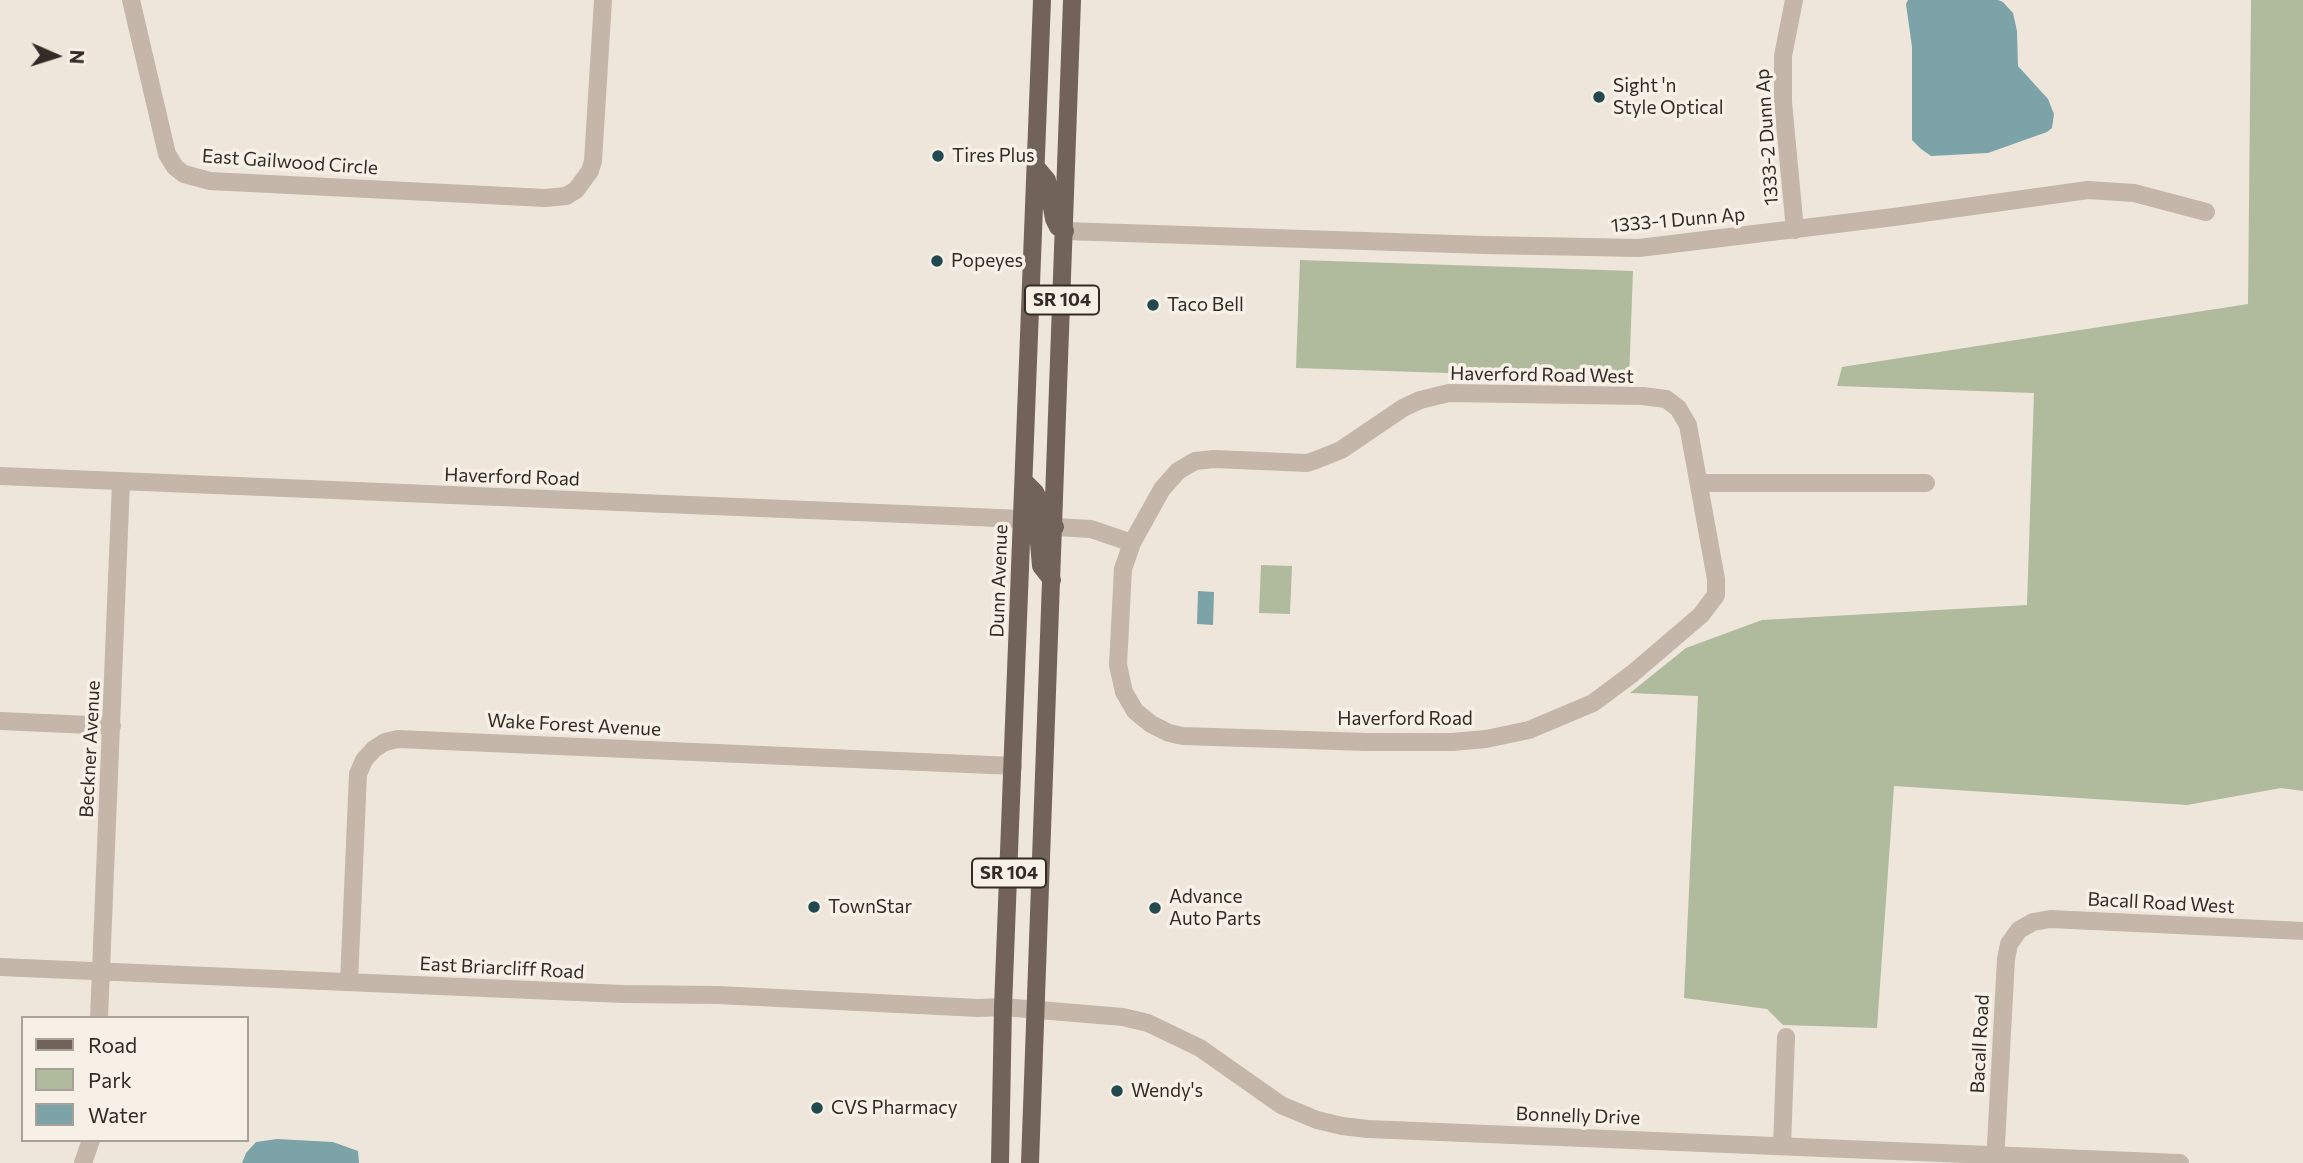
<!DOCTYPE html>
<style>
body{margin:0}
#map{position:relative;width:2303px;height:1163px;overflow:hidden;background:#eee6da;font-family:Commissioner,sans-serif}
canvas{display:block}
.legend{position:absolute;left:21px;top:1016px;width:228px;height:126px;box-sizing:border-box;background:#f6f0e6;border:2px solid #a8a19a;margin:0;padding:9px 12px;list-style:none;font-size:21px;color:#322b27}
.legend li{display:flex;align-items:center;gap:14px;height:35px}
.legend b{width:35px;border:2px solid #a8a19a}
.north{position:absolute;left:21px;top:21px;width:70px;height:70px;-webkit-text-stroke:5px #f6f0e6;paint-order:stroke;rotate:93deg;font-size:19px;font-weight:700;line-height:28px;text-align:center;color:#322b27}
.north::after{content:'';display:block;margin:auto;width:24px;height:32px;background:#322b27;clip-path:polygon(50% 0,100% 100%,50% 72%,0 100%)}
</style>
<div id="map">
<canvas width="2303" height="1163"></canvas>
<ul class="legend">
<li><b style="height:9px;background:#72635a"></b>Road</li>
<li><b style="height:19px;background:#afbb9c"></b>Park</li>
<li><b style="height:19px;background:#7ca3a8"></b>Water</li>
</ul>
<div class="north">N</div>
</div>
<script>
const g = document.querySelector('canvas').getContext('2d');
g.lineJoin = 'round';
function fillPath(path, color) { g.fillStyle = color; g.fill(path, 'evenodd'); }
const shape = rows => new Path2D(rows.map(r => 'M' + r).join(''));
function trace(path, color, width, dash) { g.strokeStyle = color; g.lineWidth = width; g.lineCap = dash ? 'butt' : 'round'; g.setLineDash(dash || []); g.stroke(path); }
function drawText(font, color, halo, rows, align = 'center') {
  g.font = font + ' Commissioner,sans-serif'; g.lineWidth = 7; g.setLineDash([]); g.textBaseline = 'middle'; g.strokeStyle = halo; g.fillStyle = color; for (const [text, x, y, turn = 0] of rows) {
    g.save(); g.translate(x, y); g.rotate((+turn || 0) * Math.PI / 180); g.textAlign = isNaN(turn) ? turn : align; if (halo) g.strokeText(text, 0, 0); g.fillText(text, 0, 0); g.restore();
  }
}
fillPath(shape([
 [2251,0,2303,0,2303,791,2281,788,2187,805,1894,786,1877,1028,1783,1025,1767,1009,1684,998,1698,696,1630,693,1686,648,1762,620,2027,605,2034,393,1837,386,1842,367,2248,304],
 [1300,260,1633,271,1629,379,1296,368],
 [1261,565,1292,566,1290,614,1259,613]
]), '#afbb9c');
fillPath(shape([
 [1908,0,1998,0,2003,2,2013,13,2017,31,2018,66,2048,99,2054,114,2052,128,2047,132,1988,153,1931,156,1921,149,1912,140,1912,47,1906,4],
 [1198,591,1214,592,1213,625,1197,624],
 [277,1139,333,1142,358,1151,359,1163,242,1163,246,1153,256,1142]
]), '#7ca3a8');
trace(shape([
 [131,0,167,154,175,167,184,174,210,181,545,198,566,196,576,190,590,171,593,161,603,0],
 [1794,0,1783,56,1783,102,1795,230],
 [1065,231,1484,245,1639,248,1894,217,2088,190,2134,193,2206,212],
 [1449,393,1642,396,1666,399,1678,408,1688,425,1716,579,1716,595,1701,615,1632,674,1593,703,1529,730,1486,739,1452,742,1367,742,1183,736,1169,733,1151,724,1135,711,1124,692,1118,665,1123,569,1132,543,1162,489,1178,471,1195,461,1214,459,1307,463,1316,460,1341,450,1403,408,1420,400,1449,393],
 [0,476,1022,519],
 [1699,483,1926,483],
 [1055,527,1091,529,1132,543],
 [0,721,112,726],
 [0,967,623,994,718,995,978,1008,1003,1007,1123,1017,1148,1023,1200,1048,1281,1105,1317,1120,1342,1126,1368,1129,2180,1163],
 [349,982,358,774,364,760,374,749,385,742,398,739,1013,766],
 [99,1018,121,482],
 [1782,1146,1786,1037],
 [83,1163,91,1140],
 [1995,1163,2006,959,2009,944,2019,930,2033,922,2050,919,2303,931]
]), '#c4b6a8', 18);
trace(shape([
 [1036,167,1047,180,1054,219,1058,227,1065,231],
 [1024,481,1035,492,1039,500,1041,521,1047,526,1055,527],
 [1022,519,1030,522,1034,528,1039,543,1041,566,1052,580],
 [1000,1163,1003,1007,1042,0],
 [1030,1163,1072,0]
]), '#72635a', 18);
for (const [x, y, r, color] of [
 [1599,97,7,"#22494f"],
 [938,156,7,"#22494f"],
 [937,261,7,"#22494f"],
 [1153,305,7,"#22494f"],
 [814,907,7,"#22494f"],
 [1155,908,7,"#22494f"],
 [1117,1091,7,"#22494f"],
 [817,1108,7,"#22494f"]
]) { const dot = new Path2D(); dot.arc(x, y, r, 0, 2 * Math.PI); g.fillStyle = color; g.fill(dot); trace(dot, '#f6f0e6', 2.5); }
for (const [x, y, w] of [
 [1062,300,74],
 [1009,873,74]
]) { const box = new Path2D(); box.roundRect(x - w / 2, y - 14.5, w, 29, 5); g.fillStyle = '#f6f0e6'; g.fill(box); trace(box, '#322b27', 2); }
drawText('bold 18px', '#322b27', null, [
 ["SR 104",1062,300],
 ["SR 104",1009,873]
]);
drawText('19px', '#322b27', '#f6f0e6', [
 ["Sight 'n",1613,86],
 ["Style Optical",1613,108],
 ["Tires Plus",952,156],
 ["Popeyes",951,261],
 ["Taco Bell",1167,305],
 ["Advance",1169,897],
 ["Auto Parts",1169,919],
 ["TownStar",828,907],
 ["Wendy's",1131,1091],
 ["CVS Pharmacy",831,1108]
], 'left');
drawText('19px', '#322b27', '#f6f0e6', [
 ["1333-2 Dunn Ap",1767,137,-94],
 ["East Gailwood Circle",290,162,4],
 ["1333-1 Dunn Ap",1678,220,-5],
 ["Haverford Road West",1542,375,1],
 ["Haverford Road",512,477,2],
 ["Dunn Avenue",999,581,-88],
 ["Haverford Road",1405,719],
 ["Wake Forest Avenue",574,725,3],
 ["Beckner Avenue",90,749,-87],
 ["Bacall Road West",2161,903,3],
 ["East Briarcliff Road",502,968,3],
 ["Bacall Road",1980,1044,-87],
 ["Bonnelly Drive",1578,1116,2]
]);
</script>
